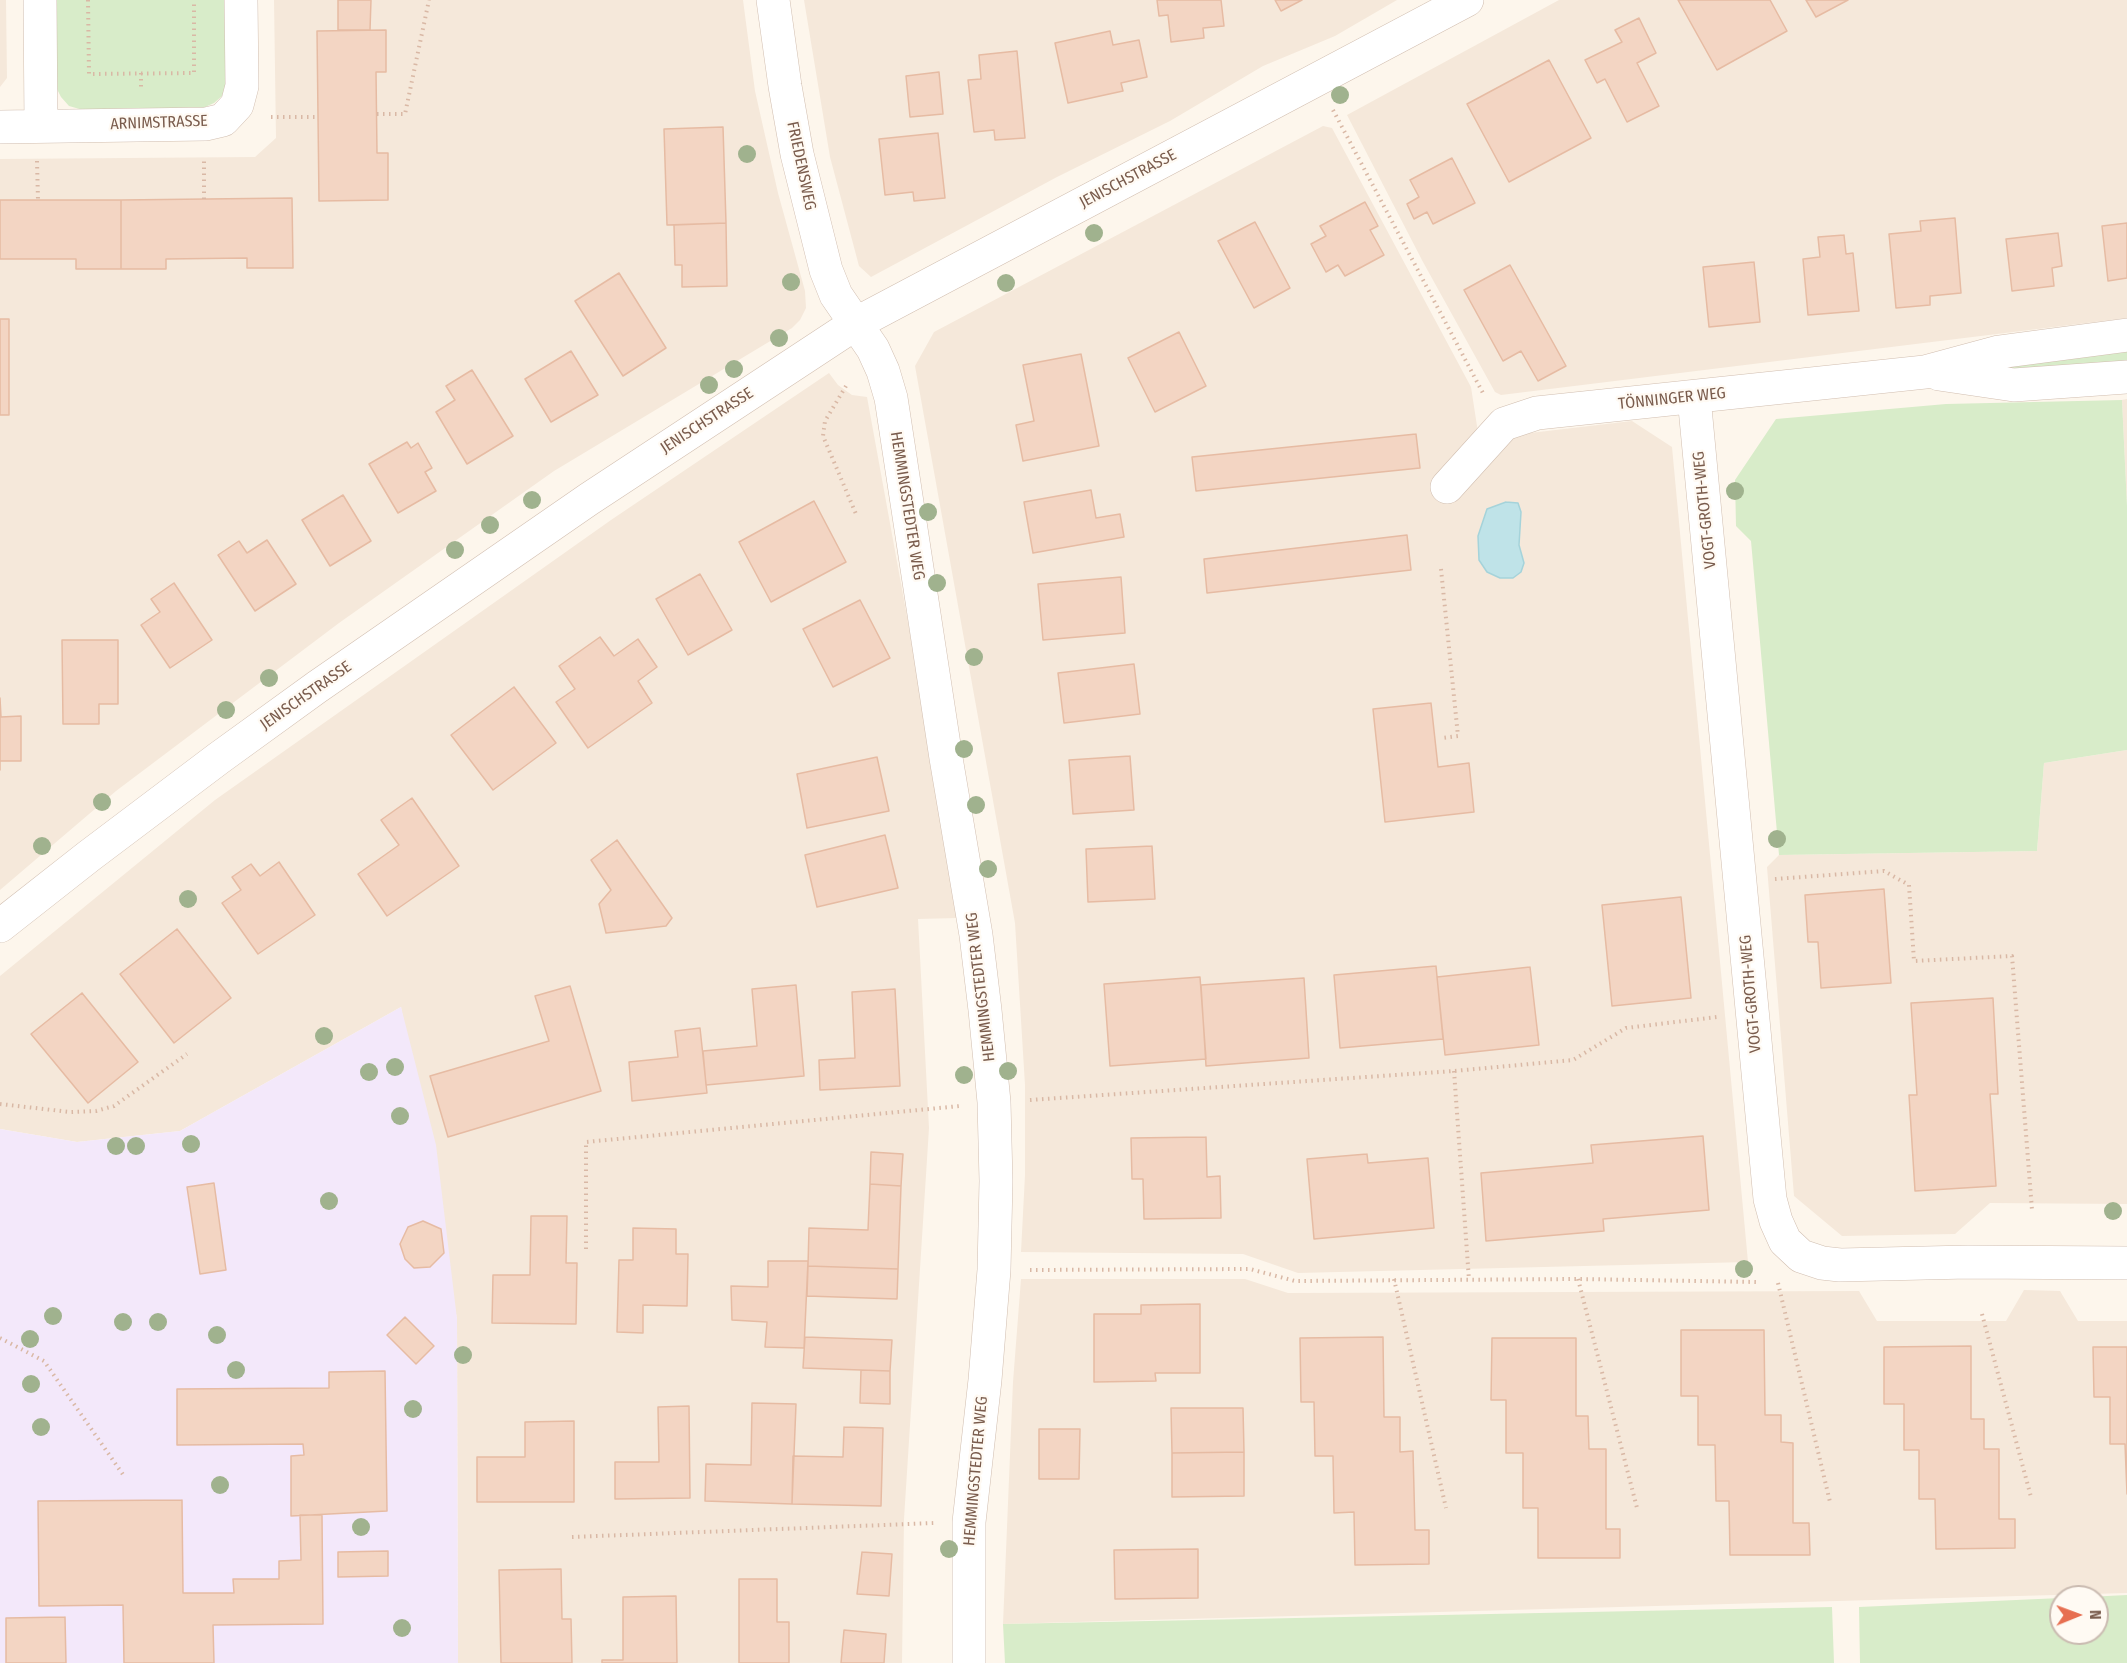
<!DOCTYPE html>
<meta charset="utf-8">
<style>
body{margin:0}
#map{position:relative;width:2127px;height:1663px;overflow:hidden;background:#fdf6ec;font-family:"Fira Sans Condensed",sans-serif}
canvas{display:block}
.north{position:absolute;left:2049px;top:1585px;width:60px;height:60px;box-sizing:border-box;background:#fffaf3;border:2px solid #cabbb1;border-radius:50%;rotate:89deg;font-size:16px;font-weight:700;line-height:24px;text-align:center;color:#7a5c4d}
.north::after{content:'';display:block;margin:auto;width:21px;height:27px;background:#e76f51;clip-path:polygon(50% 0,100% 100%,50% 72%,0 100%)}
</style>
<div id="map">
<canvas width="2127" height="1663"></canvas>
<div class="north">N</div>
</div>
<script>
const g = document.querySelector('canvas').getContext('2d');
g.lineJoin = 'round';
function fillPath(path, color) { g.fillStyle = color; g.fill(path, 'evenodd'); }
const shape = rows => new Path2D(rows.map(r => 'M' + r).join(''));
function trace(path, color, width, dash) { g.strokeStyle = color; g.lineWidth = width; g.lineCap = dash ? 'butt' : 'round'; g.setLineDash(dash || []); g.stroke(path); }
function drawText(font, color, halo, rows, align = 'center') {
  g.font = font + ' "Fira Sans Condensed",sans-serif'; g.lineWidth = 4.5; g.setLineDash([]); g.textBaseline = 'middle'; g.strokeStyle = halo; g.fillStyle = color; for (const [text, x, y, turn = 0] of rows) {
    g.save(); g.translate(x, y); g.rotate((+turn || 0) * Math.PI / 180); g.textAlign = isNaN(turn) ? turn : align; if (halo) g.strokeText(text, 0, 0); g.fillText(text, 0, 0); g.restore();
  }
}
fillPath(shape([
 [0,0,6,0,7,78,0,87],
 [274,0,743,0,755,91,778,193,805,291,806,308,800,320,792,328,554,471,339,623,116,791,0,890,0,159,255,157,276,138],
 [804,0,1397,0,1335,36,1263,66,1170,121,1057,177,871,277,859,266,830,157],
 [1559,0,2127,0,2127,318,1501,395,1495,392,1423,262,1347,115],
 [1323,126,1332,128,1471,387,1479,439,1632,421,1672,447,1748,1262,1298,1273,1243,1254,1021,1252,1025,1175,1025,1085,1015,923,915,366,934,332],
 [829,373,838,385,852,395,867,397,922,699,957,918,918,919,929,1128,904,1519,902,1663,458,1663,457,1319,401,1007,180,1131,77,1142,0,1129,0,976,215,800,611,520],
 [2127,399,2127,506,2122,400],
 [2127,750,2127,1204,1990,1203,1955,1234,1842,1236,1794,1196,1767,867,1779,855,2037,851,2044,763],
 [1021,1279,1245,1279,1288,1293,1859,1291,1877,1321,2006,1321,2024,1290,2060,1291,2078,1321,2127,1321,2127,1593,1003,1624,1013,1382]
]), '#f5e8da');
fillPath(shape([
 [401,1007,436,1145,457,1319,458,1663,0,1663,0,1129,77,1142,180,1131]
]), '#f3e8fa');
fillPath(shape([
 [52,0,228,0,228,85,222,96,214,103,203,108,83,110,69,106,61,97,55,85],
 [2127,344,2127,369,2021,377,1987,365],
 [2122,400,2127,506,2127,750,2044,763,2037,851,1779,855,1751,541,1736,526,1735,480,1776,419,1946,404],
 [2127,1595,2127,1663,1860,1663,1859,1607,2061,1598,2061,1633,2097,1633,2097,1597,2087,1597],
 [1832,1607,1834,1663,1005,1663,1003,1624]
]), '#d8ecc9');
const water = shape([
 [1506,502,1518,503,1521,512,1519,545,1524,563,1521,572,1513,578,1500,578,1487,572,1479,560,1478,536,1487,509,1506,502]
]);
fillPath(water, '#bfe3e8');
trace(water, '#a5d3da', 1.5);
const building = shape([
 [338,0,371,0,370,30,338,30,338,0],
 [1157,0,1221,0,1224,26,1203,28,1204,38,1171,42,1168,15,1159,16,1157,0],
 [1275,0,1302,0,1281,11,1275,0],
 [1678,0,1770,0,1787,31,1717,70,1678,0],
 [1806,0,1848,0,1816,17,1806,0],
 [1639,18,1656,53,1637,63,1659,106,1627,122,1605,79,1597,83,1585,60,1622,42,1615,30,1639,18],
 [386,30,386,72,376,72,377,153,388,153,388,200,319,201,317,31,386,30],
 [1110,31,1113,45,1139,40,1147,77,1121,83,1123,91,1068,103,1055,43,1110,31],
 [1017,51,1025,138,995,140,994,130,974,132,968,80,981,79,979,55,1017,51],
 [1549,60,1591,138,1509,182,1467,104,1549,60],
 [939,72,943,114,910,117,906,76,939,72],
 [723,127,726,223,667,225,664,129,723,127],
 [938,133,945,198,914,201,913,192,885,195,879,139,938,133],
 [1452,158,1475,203,1433,224,1427,212,1414,219,1407,204,1419,197,1410,180,1452,158],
 [292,198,293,268,247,268,247,258,166,259,166,269,121,269,121,200,292,198],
 [0,200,121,200,121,269,76,269,76,259,0,259,0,200],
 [1365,202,1378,226,1370,230,1384,255,1345,276,1338,265,1326,272,1311,244,1326,236,1320,226,1365,202],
 [1955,218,1961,293,1930,296,1930,305,1896,308,1889,234,1921,231,1920,221,1955,218],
 [1255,222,1290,288,1254,308,1218,241,1255,222],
 [726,223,727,286,682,287,682,265,675,265,674,225,726,223],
 [2127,223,2127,278,2108,281,2102,226,2127,223],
 [2058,233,2062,266,2052,268,2054,286,2012,291,2006,239,2058,233],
 [1844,235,1846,254,1853,253,1859,311,1808,315,1803,259,1820,257,1818,237,1844,235],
 [1754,262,1760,322,1709,327,1703,267,1754,262],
 [1510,265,1566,366,1538,381,1521,351,1503,361,1464,290,1510,265],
 [619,273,666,348,623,376,575,301,619,273],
 [0,319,9,319,9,415,0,415,0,319],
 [1179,332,1206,386,1155,412,1128,358,1179,332],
 [571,351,598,395,551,422,525,379,571,351],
 [1081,354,1099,446,1023,461,1016,425,1034,421,1023,365,1081,354],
 [472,370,513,436,467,464,436,412,455,400,446,386,472,370],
 [1416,434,1420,468,1196,491,1192,457,1416,434],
 [407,442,411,448,418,443,432,468,425,472,436,491,398,513,369,464,407,442],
 [1091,490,1096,518,1120,514,1124,537,1033,553,1024,502,1091,490],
 [343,495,371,541,330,566,302,520,343,495],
 [814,501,846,562,771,602,739,542,814,501],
 [1407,535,1411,570,1207,593,1204,559,1407,535],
 [267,540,296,584,255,611,218,555,239,541,247,553,267,540],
 [700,574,732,630,688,655,656,599,700,574],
 [1121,577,1125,633,1043,640,1038,584,1121,577],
 [174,583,212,640,170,668,141,625,160,612,151,599,174,583],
 [860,600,890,658,833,687,803,629,860,600],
 [600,637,614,656,638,639,657,667,638,681,652,703,588,748,556,702,575,689,559,666,600,637],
 [62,640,118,640,118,704,99,704,99,724,63,724,62,640],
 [1134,664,1140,714,1064,723,1058,673,1134,664],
 [514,687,556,743,493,790,451,735,514,687],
 [0,698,1,717,21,716,21,761,0,761,0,770,0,698],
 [1431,703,1438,767,1469,763,1474,812,1385,822,1373,709,1431,703],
 [1130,756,1134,810,1073,814,1069,760,1130,756],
 [877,757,889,811,807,828,797,774,877,757],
 [412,798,459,866,387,916,358,874,399,845,381,820,412,798],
 [885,835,898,888,817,907,805,855,885,835],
 [617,840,672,918,666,926,606,933,599,904,611,890,591,860,617,840],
 [1152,846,1155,899,1088,902,1086,849,1152,846],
 [279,862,315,915,258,954,222,903,241,890,232,877,251,864,260,876,279,862],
 [1884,889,1891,983,1821,988,1818,942,1808,942,1805,895,1884,889],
 [1681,897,1691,998,1612,1006,1602,905,1681,897],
 [177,929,231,998,174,1043,120,974,177,929],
 [1436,966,1443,1039,1340,1048,1334,975,1436,966],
 [1530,967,1539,1045,1445,1055,1437,977,1530,967],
 [1200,977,1206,1059,1110,1066,1104,984,1200,977],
 [1304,978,1309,1058,1206,1066,1201,985,1304,978],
 [796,985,804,1076,706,1085,703,1051,757,1046,752,989,796,985],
 [570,986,601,1091,448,1137,430,1076,549,1041,535,996,570,986],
 [895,989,900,1086,820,1090,819,1060,855,1058,852,992,895,989],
 [82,993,138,1062,88,1103,31,1034,82,993],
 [1993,998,1998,1094,1990,1094,1996,1186,1915,1191,1909,1095,1917,1095,1911,1003,1993,998],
 [700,1028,707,1093,632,1101,629,1062,678,1057,675,1031,700,1028],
 [1703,1136,1709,1210,1603,1219,1604,1231,1486,1241,1481,1173,1593,1163,1591,1145,1703,1136],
 [1206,1137,1207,1177,1220,1176,1221,1218,1144,1219,1143,1179,1132,1179,1131,1138,1206,1137],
 [871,1152,903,1154,901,1186,870,1184,871,1152],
 [1367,1154,1368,1163,1428,1158,1434,1228,1314,1239,1307,1159,1367,1154],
 [214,1183,226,1270,200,1274,187,1187,214,1183],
 [870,1184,901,1186,898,1269,808,1266,809,1228,868,1230,870,1184],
 [531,1216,567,1216,566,1263,577,1263,576,1324,492,1323,493,1275,530,1275,531,1216],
 [423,1221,441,1229,444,1253,430,1267,414,1268,405,1259,400,1244,408,1227,423,1221],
 [633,1228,676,1229,676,1254,688,1254,687,1306,643,1305,643,1333,617,1332,619,1260,633,1260,633,1228],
 [768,1261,808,1261,804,1348,765,1347,767,1322,732,1320,731,1286,768,1287,768,1261],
 [808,1266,898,1269,897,1299,807,1296,808,1266],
 [1200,1304,1200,1373,1155,1373,1156,1381,1094,1382,1094,1314,1141,1314,1141,1305,1200,1304],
 [405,1317,434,1346,416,1364,387,1335,405,1317],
 [1681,1330,1764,1330,1765,1415,1781,1415,1781,1442,1793,1443,1793,1523,1809,1523,1810,1555,1730,1555,1729,1501,1716,1501,1715,1445,1698,1445,1698,1396,1681,1396,1681,1330],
 [805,1337,892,1340,890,1371,803,1368,805,1337],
 [1383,1337,1384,1417,1400,1417,1400,1452,1413,1451,1415,1530,1429,1530,1429,1564,1355,1565,1354,1512,1334,1513,1333,1456,1315,1456,1314,1402,1301,1402,1300,1338,1383,1337],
 [1492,1338,1576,1338,1576,1416,1588,1416,1589,1449,1606,1449,1606,1529,1620,1529,1620,1558,1538,1558,1538,1508,1523,1508,1523,1453,1506,1453,1506,1400,1491,1400,1492,1338],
 [1971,1346,1971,1419,1984,1419,1984,1449,1999,1449,1999,1519,2015,1519,2015,1548,1936,1549,1935,1499,1919,1499,1919,1450,1904,1450,1904,1404,1884,1404,1884,1347,1971,1346],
 [2093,1347,2127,1347,2127,1494,2125,1444,2110,1444,2110,1397,2094,1397,2093,1347],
 [861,1370,890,1371,890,1404,860,1403,861,1370],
 [385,1371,387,1511,291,1516,291,1456,304,1455,303,1444,177,1445,177,1389,329,1388,329,1372,385,1371],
 [752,1403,796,1404,792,1504,705,1501,706,1464,751,1465,752,1403],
 [689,1406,690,1498,615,1499,615,1462,659,1462,658,1407,689,1406],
 [1171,1408,1243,1408,1244,1452,1172,1453,1171,1408],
 [574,1421,574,1502,477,1502,477,1457,525,1457,525,1422,574,1421],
 [844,1427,883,1428,881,1506,792,1504,793,1456,843,1457,844,1427],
 [1039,1429,1080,1429,1079,1479,1039,1479,1039,1429],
 [1244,1452,1244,1496,1172,1497,1172,1453,1244,1452],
 [182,1500,183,1593,234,1593,233,1579,279,1579,279,1561,301,1560,300,1515,322,1515,323,1624,213,1625,214,1663,124,1663,123,1605,39,1606,38,1501,182,1500],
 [1198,1549,1198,1598,1115,1599,1114,1550,1198,1549],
 [388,1551,388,1576,338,1577,338,1552,388,1551],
 [862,1552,892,1554,889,1596,857,1594,862,1552],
 [561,1569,562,1619,571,1619,572,1663,501,1663,499,1570,561,1569],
 [739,1579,777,1579,777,1622,789,1622,789,1663,739,1663,739,1579],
 [676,1596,677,1663,602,1663,602,1660,623,1660,623,1597,676,1596],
 [65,1617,66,1663,6,1663,6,1618,65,1617],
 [844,1630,886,1634,884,1663,841,1663,844,1630]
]);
fillPath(building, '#f3d5c3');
trace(building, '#e6bba3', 1.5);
const minor = shape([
 [40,0,41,126],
 [773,0,785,86,797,154,826,270,836,295,873,349,883,371,891,398,946,758,976,935,985,1010,994,1102,996,1181,994,1270,985,1380,969,1522,969,1663],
 [0,127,206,124,223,120,237,105,242,86,241,0],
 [1939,374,2014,385,2127,377],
 [1694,397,1770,1199,1776,1221,1785,1241,1801,1256,1822,1263,1840,1265,1968,1262,2127,1263],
 [1447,487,1504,424,1537,413,1925,372,1999,352,2127,335],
 [0,926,89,856,219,758,317,687,589,499,855,324,1467,0]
]);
trace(minor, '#d1beb0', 34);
trace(shape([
 [88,0,89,74,194,73,194,0],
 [141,73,141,89],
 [1333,110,1484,395],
 [377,114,405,114,429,0],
 [271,117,318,117],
 [37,161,38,200],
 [204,199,204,158],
 [846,386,825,421,823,436,856,514],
 [1441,569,1458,736,1442,738],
 [1775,879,1884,871,1909,885,1914,961,2012,956,2032,1210],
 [1454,1071,1469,1280],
 [1030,1100,1454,1071,1573,1060,1626,1028,1717,1017],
 [0,1104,70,1112,96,1111,114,1106,187,1054],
 [586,1249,586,1142,960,1106],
 [1030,1270,1250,1269,1295,1281,1578,1279,1756,1282],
 [1394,1279,1446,1508],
 [1578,1279,1637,1508],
 [1778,1283,1830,1502],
 [1982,1314,2031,1497],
 [0,1338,44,1361,124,1476],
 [572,1537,935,1523]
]), '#d9b8a5', 4, [1.5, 4.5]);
trace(minor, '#fff', 33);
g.fillStyle = '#a0b28e';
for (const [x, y] of [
 [1340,95],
 [747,154],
 [1094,233],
 [791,282],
 [1006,283],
 [779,338],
 [734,369],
 [709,385],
 [1735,491],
 [532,500],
 [928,512],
 [490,525],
 [455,550],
 [937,583],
 [974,657],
 [269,678],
 [226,710],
 [964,749],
 [102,802],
 [976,805],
 [1777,839],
 [42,846],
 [988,869],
 [188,899],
 [324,1036],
 [395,1067],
 [1008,1071],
 [369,1072],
 [964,1075],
 [400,1116],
 [191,1144],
 [116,1146],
 [136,1146],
 [329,1201],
 [2113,1211],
 [1744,1269],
 [53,1316],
 [123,1322],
 [158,1322],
 [217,1335],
 [30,1339],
 [463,1355],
 [236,1370],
 [31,1384],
 [413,1409],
 [41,1427],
 [220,1485],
 [361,1527],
 [949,1549],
 [402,1628]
]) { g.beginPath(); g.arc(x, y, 9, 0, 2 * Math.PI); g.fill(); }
drawText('16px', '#7a5c4d', '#fffaf3', [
 ["ARNIMSTRASSE",159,123,-2],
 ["FRIEDENSWEG",801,166,78],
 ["JENISCHSTRASSE",1128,179,-28],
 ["TÖNNINGER WEG",1672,399,-6],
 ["JENISCHSTRASSE",707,421,-33],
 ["HEMMINGSTEDTER WEG",907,506,81],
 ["VOGT-GROTH-WEG",1705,510,-96],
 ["JENISCHSTRASSE",306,696,-35],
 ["HEMMINGSTEDTER WEG",981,987,-97],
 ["VOGT-GROTH-WEG",1751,994,-95],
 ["HEMMINGSTEDTER WEG",976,1471,-85]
]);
</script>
